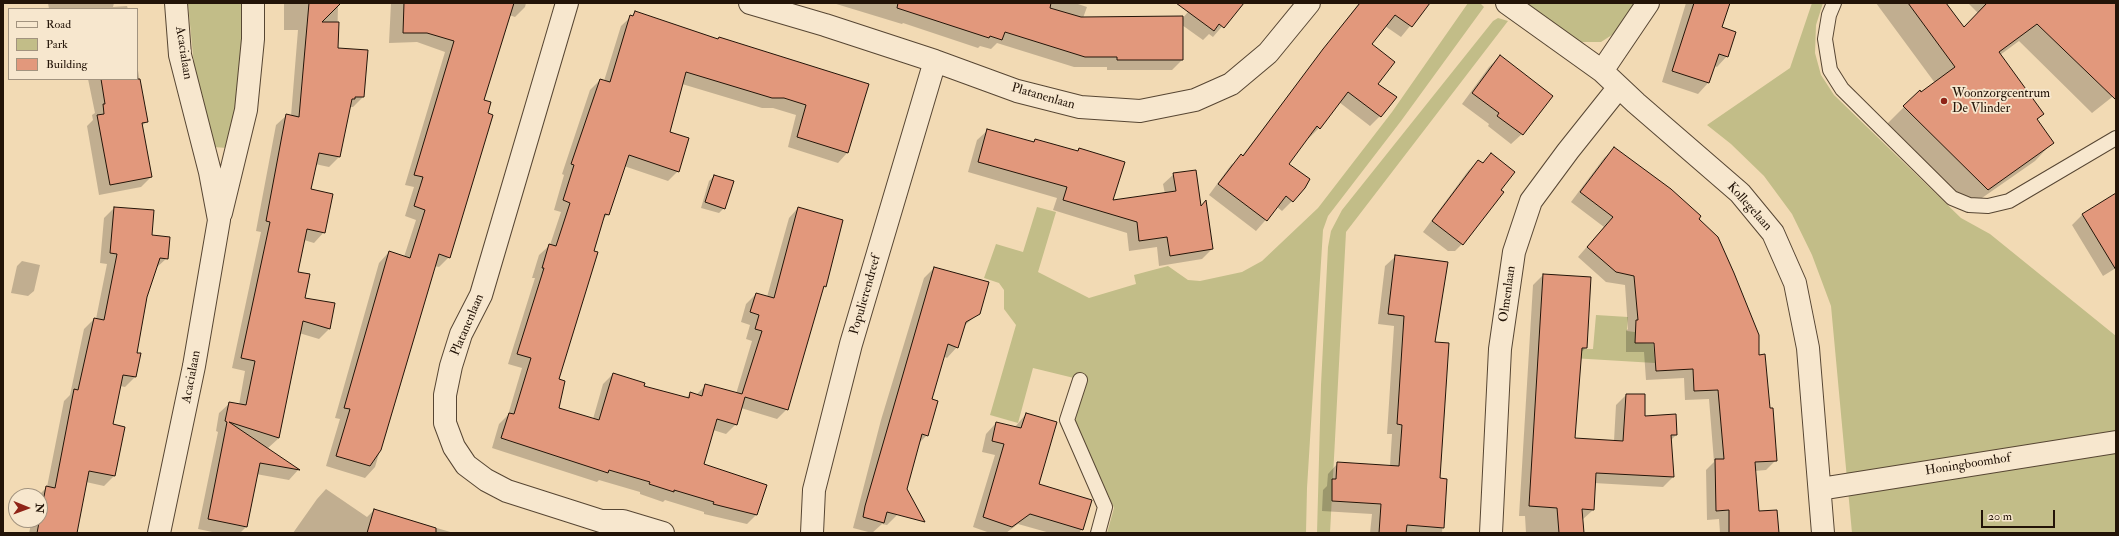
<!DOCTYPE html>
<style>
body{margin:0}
#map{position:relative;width:2119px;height:536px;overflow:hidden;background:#f2dab4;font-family:"IM FELL Double Pica",serif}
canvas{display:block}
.frame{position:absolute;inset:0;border:4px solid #231408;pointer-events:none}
.legend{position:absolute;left:8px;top:8px;width:130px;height:72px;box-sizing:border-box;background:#f7e7ce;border:1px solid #a2937f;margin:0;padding:5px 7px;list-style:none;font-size:12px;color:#231408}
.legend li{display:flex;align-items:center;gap:8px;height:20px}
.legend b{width:20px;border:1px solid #a2937f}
.north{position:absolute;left:8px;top:488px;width:40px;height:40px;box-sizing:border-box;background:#f7e7ce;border:1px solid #a2937f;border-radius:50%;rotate:91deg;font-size:11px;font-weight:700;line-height:16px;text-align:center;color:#231408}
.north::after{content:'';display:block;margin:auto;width:14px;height:18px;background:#8f2418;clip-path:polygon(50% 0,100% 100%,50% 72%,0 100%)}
.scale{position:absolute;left:1981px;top:510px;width:74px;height:18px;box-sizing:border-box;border:2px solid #231408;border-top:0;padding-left:5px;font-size:12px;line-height:14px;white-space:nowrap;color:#231408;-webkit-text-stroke:3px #f7e7ce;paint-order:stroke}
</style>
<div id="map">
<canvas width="2119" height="536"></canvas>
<div class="frame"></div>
<ul class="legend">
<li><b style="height:5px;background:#f7e7ce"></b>Road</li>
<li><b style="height:11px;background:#c2bd88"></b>Park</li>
<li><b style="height:11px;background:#e2987c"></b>Building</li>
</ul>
<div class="north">N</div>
<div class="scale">20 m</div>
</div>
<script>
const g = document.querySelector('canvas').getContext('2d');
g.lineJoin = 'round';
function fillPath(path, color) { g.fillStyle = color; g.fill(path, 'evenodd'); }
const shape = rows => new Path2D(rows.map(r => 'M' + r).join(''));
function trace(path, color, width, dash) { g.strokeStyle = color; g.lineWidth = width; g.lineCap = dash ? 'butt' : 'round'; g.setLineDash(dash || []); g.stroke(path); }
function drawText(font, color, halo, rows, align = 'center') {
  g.font = font + ' "IM FELL Double Pica",serif'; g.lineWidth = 3.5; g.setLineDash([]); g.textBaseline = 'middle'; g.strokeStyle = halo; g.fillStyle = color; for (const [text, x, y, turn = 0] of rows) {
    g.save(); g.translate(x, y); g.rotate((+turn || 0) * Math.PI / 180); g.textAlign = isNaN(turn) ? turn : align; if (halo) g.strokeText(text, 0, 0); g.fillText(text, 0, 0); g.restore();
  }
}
fillPath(shape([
 [188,3,246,3,237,126,227,148,213,147,194,66],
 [1468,3,1480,3,1484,7,1401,121,1328,216,1323,230,1307,488,1306,533,1107,533,1114,508,1074,419,1074,378,1033,368,1018,423,990,415,1016,325,1004,309,1004,290,999,283,984,278,996,244,1023,252,1037,207,1056,212,1038,272,1089,298,1136,284,1134,275,1168,266,1188,280,1200,281,1242,272,1262,261,1318,208,1392,112],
 [1527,3,1636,3,1615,33,1601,42,1580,42,1571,37],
 [1812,3,1823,3,1816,25,1815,53,1821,75,1834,95,1961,218,1990,234,2116,336,2116,533,1852,533,1831,306,1812,255,1792,214,1764,176,1731,144,1707,125,1790,68],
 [1498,18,1508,21,1346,232,1330,533,1317,533,1321,385,1328,247,1331,231,1342,210,1493,21],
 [1596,315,1628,317,1627,331,1635,332,1635,343,1653,344,1655,363,1538,356,1538,348,1593,349]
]), '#c2bd88');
fillPath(shape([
 [48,3,114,3,113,7,127,6,128,9,49,9],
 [284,3,340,3,338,5,337,49,363,97,353,107,349,107,339,157,329,167,315,164,310,190,324,232,314,243,304,240,297,272,304,298,334,304,329,329,319,339,299,333,279,438,268,448,263,446,298,470,289,480,256,474,246,527,240,533,217,533,198,529,218,432,216,431,219,413,230,403,239,405,245,371,232,368,261,232,256,231,276,125,287,115,291,116,298,30,284,30],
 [391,3,526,3,525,7,515,17,509,15,483,101,449,257,439,267,434,266,375,467,365,478,326,466,340,419,335,418,379,263,389,252,404,257,416,220,405,216,414,187,405,185,445,52,417,42,389,43],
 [833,3,1075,3,1087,7,1083,18,1183,18,1195,3,1242,3,1213,37,1209,34,1203,40,1182,25,1182,60,1172,70,1107,70,1107,67,1074,67,997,43,991,49,980,46,978,48,903,23,902,24],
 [1359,3,1429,3,1401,37,1385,26,1371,44,1380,116,1370,126,1339,102,1319,128,1309,138,1308,137,1288,164,1292,201,1282,211,1277,207,1256,231,1209,195,1231,165,1242,156],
 [1686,3,1729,3,1721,28,1727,56,1717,67,1714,66,1708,83,1698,94,1662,82],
 [1876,3,1945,3,1964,28,1978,13,1968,3,2116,3,2116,94,2092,113,2019,41,2000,55,2043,114,2036,121,2053,142,2035,161,1969,207,1886,125,1904,107,1935,83],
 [635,13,717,40,868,85,847,153,838,163,788,147,796,115,773,108,762,108,682,84,669,133,678,171,668,181,624,166,608,214,602,220,557,380,558,408,593,419,603,384,613,374,642,387,686,398,691,393,696,395,706,385,736,394,752,341,746,339,750,325,741,322,746,304,756,294,767,297,789,218,798,208,825,286,822,289,787,409,777,419,741,408,736,424,726,434,713,430,703,465,757,514,747,524,704,514,704,512,665,500,663,502,640,494,640,492,599,480,597,482,492,448,499,424,508,415,522,368,508,364,535,278,532,278,539,255,550,245,561,212,554,210,564,175,562,174,590,90,600,80,604,81,621,26],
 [1500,56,1522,134,1511,144,1488,126,1489,124,1462,104,1489,67],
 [137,64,146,122,142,126,151,177,141,187,99,195,87,126,93,120,92,115,95,113,88,79,137,79],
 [988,130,1032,143,1035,140,1076,152,1079,149,1112,201,1165,194,1163,184,1174,174,1200,207,1212,249,1202,259,1159,266,1157,247,1129,251,1127,233,1053,210,1057,198,968,172,977,140],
 [1614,149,1697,219,1758,356,1776,460,1766,470,1755,471,1758,512,1778,533,1720,533,1719,519,1707,520,1706,470,1714,462,1709,399,1685,400,1684,378,1646,380,1644,352,1626,352,1626,331,1628,329,1625,285,1606,282,1578,257,1604,227,1571,202,1604,158],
 [1491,154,1499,190,1465,241,1455,251,1448,251,1423,232,1468,171,1478,161,1482,164],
 [714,176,724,208,719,213,701,208,709,181],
 [2116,194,2116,268,2103,276,2072,225,2082,215],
 [114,208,151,236,167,258,156,268,146,297,136,353,135,377,125,387,120,386,112,425,114,476,104,486,86,482,76,533,29,533,32,520,40,520,40,496,38,496,47,487,64,401,70,395,84,329,94,319,96,319,107,264,100,263,104,218],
 [1396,256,1434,343,1439,479,1446,480,1442,533,1370,533,1372,514,1322,511,1323,490,1327,486,1328,474,1338,463,1390,466,1392,434,1387,434,1394,326,1378,324,1385,266],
 [22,261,40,265,34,291,28,296,11,293,17,266],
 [934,268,979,313,963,327,957,347,947,358,943,356,931,400,927,435,918,444,892,493,897,515,887,525,882,524,872,533,853,528,881,420,924,278],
 [1543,275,1586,348,1580,353,1574,439,1614,441,1616,405,1626,395,1644,417,1676,435,1670,441,1673,477,1663,487,1594,483,1593,510,1582,520,1583,533,1526,533,1525,516,1519,516,1533,285],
 [1026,414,1038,484,1082,529,1079,533,1050,533,1018,524,1006,533,990,533,973,527,995,455,982,452,986,434,996,423,1015,427],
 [326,489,367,517,374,510,454,533,293,533,317,499]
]), '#0003');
const building = shape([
 [309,3,341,3,322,22,339,22,338,48,368,50,364,97,355,97,355,99,352,99,340,157,319,153,311,189,333,194,325,233,307,229,298,272,310,274,305,298,335,303,330,329,303,321,279,438,229,422,300,470,260,463,247,527,208,519,227,422,225,421,229,402,246,405,255,361,241,358,270,222,266,221,286,114,299,117,309,3],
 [404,3,514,3,484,100,491,102,488,113,493,115,450,258,439,254,381,450,370,466,336,456,350,409,344,408,389,251,410,258,425,210,414,206,423,177,414,175,454,41,427,33,403,33,404,3],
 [898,3,1051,3,1050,8,1081,17,1183,16,1183,60,1117,60,1117,57,1085,57,1005,32,1002,40,990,36,989,38,897,8,898,3],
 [1176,3,1244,3,1224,28,1219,24,1214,31,1176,3],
 [1360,3,1430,3,1412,27,1395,15,1372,44,1395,62,1378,84,1397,97,1381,117,1348,92,1320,129,1317,126,1289,164,1310,179,1305,188,1293,202,1286,196,1267,221,1218,184,1241,154,1243,156,1323,49,1360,3],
 [1694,3,1730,3,1722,27,1736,32,1728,57,1719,54,1709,83,1672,71,1694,3],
 [1908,3,1946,3,1964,27,1987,3,2116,3,2116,100,2037,24,1999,52,2044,114,2037,119,2054,143,1988,190,1903,106,1920,90,1921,92,1955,67,1908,3],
 [635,11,718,39,719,37,869,84,848,153,797,137,806,105,784,98,772,98,686,72,670,132,689,138,679,172,629,155,609,215,605,214,594,251,598,252,559,379,565,381,559,408,599,420,613,373,645,383,644,386,689,398,690,392,702,396,705,384,742,394,762,331,755,329,759,315,750,312,756,293,774,298,798,207,843,220,826,287,824,286,788,410,745,397,737,425,717,419,704,464,767,485,757,515,713,504,714,502,674,490,674,492,649,484,650,482,609,470,608,473,501,438,509,413,514,414,531,358,517,354,544,268,542,268,549,244,556,246,570,203,563,200,574,165,571,164,600,79,610,82,630,15,633,16,635,11],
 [1500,55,1553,96,1523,135,1497,116,1499,113,1472,93,1500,55],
 [101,79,140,79,148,122,142,123,152,177,110,185,97,115,104,114,103,104,105,104,101,79],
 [987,129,1034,142,1035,139,1078,151,1079,148,1125,162,1113,200,1176,191,1173,173,1196,170,1201,206,1206,200,1213,249,1170,256,1167,237,1139,241,1137,222,1063,200,1067,187,978,162,987,129],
 [1614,147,1671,189,1701,216,1699,219,1718,237,1734,273,1759,335,1759,355,1765,354,1770,408,1773,408,1777,461,1755,462,1759,511,1777,510,1779,533,1729,533,1729,510,1716,511,1715,459,1724,459,1718,390,1694,391,1693,369,1656,371,1654,343,1635,343,1636,320,1638,320,1634,276,1616,272,1587,247,1613,217,1580,192,1614,147],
 [1491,153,1515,172,1501,190,1504,192,1463,245,1432,221,1478,160,1483,163,1491,153],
 [714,175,734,181,725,209,705,202,714,175],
 [2116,193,2116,270,2082,214,2116,193],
 [114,207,154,210,152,235,170,237,168,259,160,258,147,297,137,353,141,353,136,377,123,375,113,424,125,427,115,476,89,471,77,533,37,533,46,486,55,488,74,389,78,390,94,318,104,320,117,254,110,253,114,207],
 [1395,255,1448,262,1435,342,1449,343,1440,478,1447,479,1444,528,1407,525,1406,533,1379,533,1381,504,1332,501,1332,479,1336,479,1337,462,1399,466,1402,425,1397,424,1404,316,1388,314,1395,255],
 [934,267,989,282,980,314,966,322,958,348,948,344,932,399,938,401,928,436,922,434,907,489,925,522,887,512,884,523,863,517,865,506,934,267],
 [1543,274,1591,277,1587,348,1582,348,1575,438,1623,441,1626,394,1645,394,1645,416,1676,414,1677,435,1671,435,1674,477,1596,473,1594,510,1582,509,1584,533,1559,533,1557,508,1529,506,1543,274],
 [1026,413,1057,422,1039,484,1092,500,1083,530,1030,514,1012,527,983,517,1004,444,992,441,996,422,1021,428,1026,413],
 [374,509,436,528,436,533,367,533,374,509]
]);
fillPath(building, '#e2987c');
trace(building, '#231408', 1);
const lane = shape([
 [1834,3,1829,15,1825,39,1830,70,1842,89,1952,198,1969,205,1988,206,2009,201,2116,138],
 [1080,380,1067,420,1105,507,1098,533]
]);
const street = shape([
 [567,3,481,295,461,334,451,366,445,395,445,423,454,447,466,465,486,480,507,491,601,521,623,521,663,533],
 [750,3,825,25,935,61,1017,91,1080,107,1140,111,1195,100,1231,84,1268,53,1309,3],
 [1507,3,1602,71,1636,103,1740,193,1773,233,1795,283,1808,348,1823,533],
 [1602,71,1648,3],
 [221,213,246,110,253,39,253,3],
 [1820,489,2116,442],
 [159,533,194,366,219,220,210,172,180,55,176,3],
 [812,533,814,490,851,344,935,61],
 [1491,533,1500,349,1514,252,1531,201,1568,151,1619,87]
]);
trace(lane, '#574633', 16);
trace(street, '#574633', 24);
trace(lane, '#f7e7ce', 14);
trace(street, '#f7e7ce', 22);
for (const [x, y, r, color] of [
 [1944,101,4,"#8f2418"]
]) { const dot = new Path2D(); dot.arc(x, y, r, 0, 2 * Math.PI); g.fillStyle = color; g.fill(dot); trace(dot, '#f7e7ce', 1.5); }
drawText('13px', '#231408', '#f7e7ce', [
 ["Acacialaan",183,53,81],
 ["Platanenlaan",1043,97,16],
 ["Kollegelaan",1749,207,48],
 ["Olmenlaan",1508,294,-82],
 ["Populierendreef",866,295,-74],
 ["Platanenlaan",468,325,-67],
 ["Acacialaan",192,377,-79],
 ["Honingboomhof",1968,465,-9]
]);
drawText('13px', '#231408', '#f7e7ce', [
 ["Woonzorgcentrum",1952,94],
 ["De Vlinder",1952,109]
], 'left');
</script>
